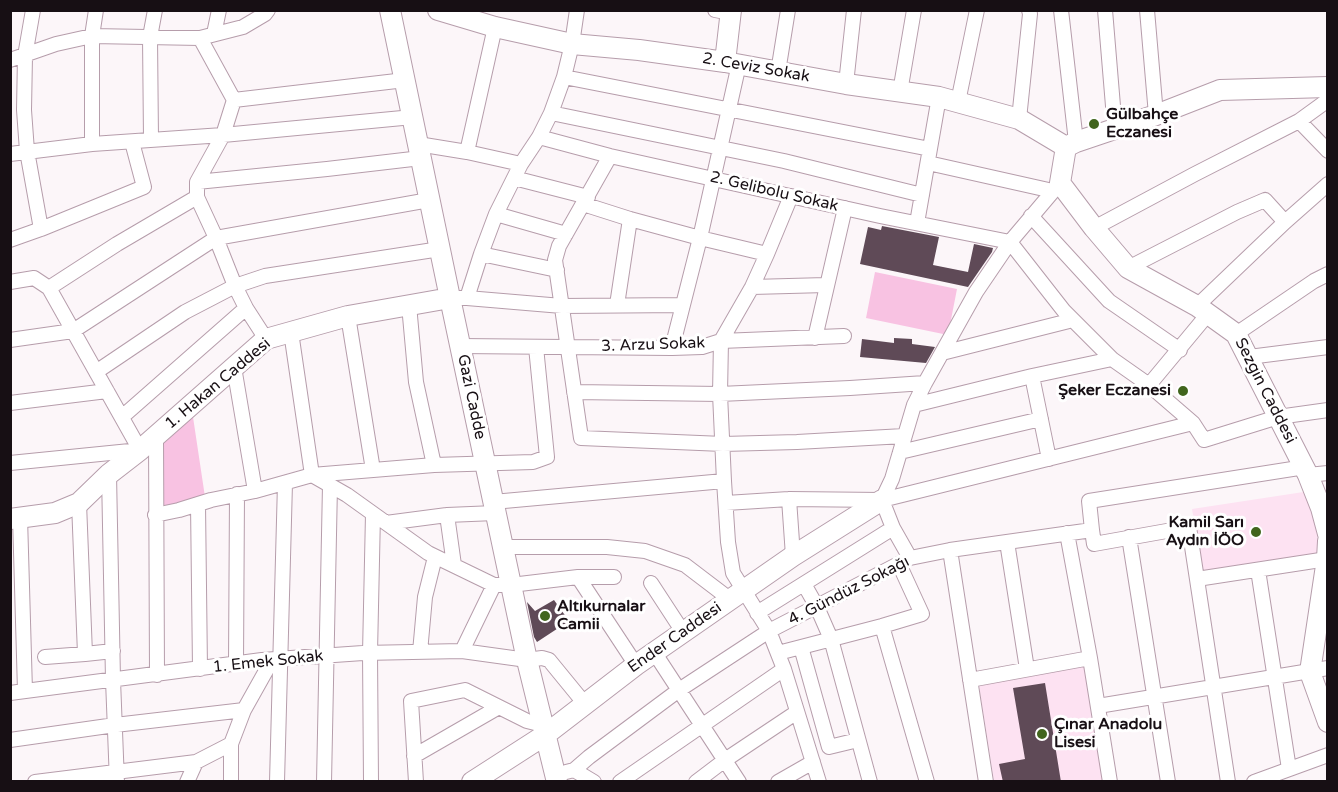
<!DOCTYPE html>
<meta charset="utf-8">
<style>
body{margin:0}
#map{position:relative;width:1338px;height:792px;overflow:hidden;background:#fcf6f9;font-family:"Varela Round",sans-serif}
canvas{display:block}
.frame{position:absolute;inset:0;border:12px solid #170f14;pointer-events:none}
</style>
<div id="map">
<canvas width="1338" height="792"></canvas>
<div class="frame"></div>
</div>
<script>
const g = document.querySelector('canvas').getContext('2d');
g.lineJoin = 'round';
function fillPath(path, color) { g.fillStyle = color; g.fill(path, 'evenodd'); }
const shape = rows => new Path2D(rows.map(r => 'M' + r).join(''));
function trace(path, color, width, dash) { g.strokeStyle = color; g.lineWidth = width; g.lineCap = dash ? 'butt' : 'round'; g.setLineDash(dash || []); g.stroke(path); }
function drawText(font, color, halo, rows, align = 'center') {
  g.font = font + ' "Varela Round",sans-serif'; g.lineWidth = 6; g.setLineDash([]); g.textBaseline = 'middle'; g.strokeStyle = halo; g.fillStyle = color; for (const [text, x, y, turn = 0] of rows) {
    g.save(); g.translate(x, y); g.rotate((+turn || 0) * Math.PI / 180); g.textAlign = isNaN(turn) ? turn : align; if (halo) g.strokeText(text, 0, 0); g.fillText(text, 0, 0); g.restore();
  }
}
fillPath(shape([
 [1310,491,1320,555,1203,573,1192,509],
 [1085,665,1105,781,994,781,979,686]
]), '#fde2f2');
fillPath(shape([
 [875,272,957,289,948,335,866,318],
 [193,417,205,497,162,509,162,445]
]), '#f8c2e2');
fillPath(shape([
 [882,226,939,237,933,265,968,272,974,244,993,248,992,252,968,287,860,264,868,227,881,230],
 [894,338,912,339,912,344,935,347,926,363,860,357,862,339,894,343],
 [554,600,569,621,537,642,534,637,527,602,535,611],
 [1045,683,1061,782,1003,782,999,764,1025,759,1013,688]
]), '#5f4a57');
const street = shape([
 [33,10,25,56,24,110,27,151,41,229],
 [715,10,731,13],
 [1061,10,1076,142],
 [1105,10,1115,130],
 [1147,10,1156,115],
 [214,34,219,10],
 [200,38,234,100,223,135,197,182,197,197,216,238,235,286,246,308,266,339],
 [10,60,56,44,92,36,200,38,243,27,265,14,268,10],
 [778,72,788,10],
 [564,77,930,149],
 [846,84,854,10],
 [900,92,914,10],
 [234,100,405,80],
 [958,102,977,10],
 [551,113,784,161,922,195],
 [1019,119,1030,14,1029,10],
 [1299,121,1328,151],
 [539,137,610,156,880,216,1010,242,1064,311,1112,359,1149,385,1193,423,1204,440,1278,417,1328,410],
 [151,139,150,37,155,10],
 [92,144,92,36,96,10],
 [418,144,467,152,521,164],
 [467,152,495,27],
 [10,154,92,144,223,135,413,117],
 [610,156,559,246,555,260,581,438,723,444,797,442,904,436],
 [928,163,1053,191],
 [514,178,588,197],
 [197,182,327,169,421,158],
 [583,204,630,219,700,238,767,254],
 [496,214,566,234],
 [1031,216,1109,301,1180,350],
 [917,223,939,97],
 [1094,228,1195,174,1299,121,1328,100],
 [10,240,41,229,144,187,132,142],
 [481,254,557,270],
 [1128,268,1237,212,1265,200,1285,222],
 [10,282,34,278,49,288,140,450,10,463],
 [752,287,826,285],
 [49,288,117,244,197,197],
 [450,298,467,298,481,254,496,214,521,164,539,137,551,113,564,77,572,44,577,10],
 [467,298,562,306,683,305],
 [409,305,416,382,434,465],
 [617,305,630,219],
 [1197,306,1285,222,1328,184],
 [348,316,373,470],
 [291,332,312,475,347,495,428,553,494,585,511,585,578,577,636,665],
 [1236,334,1314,281,1328,274],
 [815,338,845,208],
 [10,340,73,331,216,238,429,200],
 [460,346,672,348,702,347,721,341,752,287,767,254,791,196],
 [672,348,700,238,739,64],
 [942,353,1073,320],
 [1249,357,1328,347],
 [234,367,255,491],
 [96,372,185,312,235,286,265,276,440,249],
 [1032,376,1049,459],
 [1149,385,1208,314],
 [574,392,720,394,850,388,925,383],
 [10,403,107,391],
 [914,405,1032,376,1112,359],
 [122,417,246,308],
 [156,436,157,675],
 [900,452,1041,419],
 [109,474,113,680,117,782],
 [1308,475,1328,473],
 [789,499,793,556],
 [882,500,892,479,914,405,925,383,976,292,1010,242,1060,183],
 [882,500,893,528,910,558],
 [493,502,724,481],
 [79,503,85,654,113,651],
 [726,503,789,499,882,500,1193,423],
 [198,504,200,669],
 [155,515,179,510,211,500,255,491,312,475,434,465,533,462,547,457,536,347],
 [447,515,454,565],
 [20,517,25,691],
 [386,523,447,515,495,513],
 [1092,530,1089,501,1305,467],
 [1067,533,1090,658,1110,782],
 [1129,537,1168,782],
 [1007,542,1027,669],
 [503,547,607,547,645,551,685,565,731,600],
 [950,550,986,782],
 [1258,570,1289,769],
 [578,577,614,577],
 [1197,579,1327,559],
 [651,583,683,632],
 [804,584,817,607,831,639,870,782],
 [757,613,893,528],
 [882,626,927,782],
 [801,647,829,747,858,740],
 [462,651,494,585],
 [420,652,425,597,435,557],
 [654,652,739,782],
 [778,653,882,626,922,614,899,564],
 [45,657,85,654],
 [236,664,237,494],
 [970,680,1090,658],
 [10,693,262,660,363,653,462,651,527,660,542,658,549,660,585,704],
 [1098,706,1328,668],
 [10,740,115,725,244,710],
 [414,756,499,707],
 [574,770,589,757,679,690,769,631,910,558,950,550,1092,530,1094,544,1189,527,1228,782],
 [566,772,574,770,594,782],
 [35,782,196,762],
 [187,782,196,762,231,744,244,710,272,660],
 [231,782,231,744],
 [277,782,285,483],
 [324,782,330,485],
 [371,782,370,653,373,514],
 [416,782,411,701,465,690,527,721,543,725],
 [620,782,784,669],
 [696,782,725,760,797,712],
 [778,782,813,762],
 [819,782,784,669,769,631,733,573,728,542,724,481,720,394,721,341,844,336],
 [1254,782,1328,755]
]);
const secondary = shape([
 [390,10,450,298,527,660,557,782],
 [438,10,495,27,572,44,639,50,725,62,846,84,939,97,1019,119,1066,147],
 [725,62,731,10],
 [1066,147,1060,183,1094,228,1128,268,1197,306,1236,334,1308,475,1321,508,1328,534],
 [1066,147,1076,142,1156,115,1220,90,1328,87],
 [10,519,55,513,79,503,109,474,140,450,266,339,348,316,450,298],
 [1328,541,1327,559,1310,672,1328,722],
 [472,782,545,735,636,665,793,556,882,500]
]);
trace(street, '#b69dab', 16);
trace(secondary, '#b69dab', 22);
trace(street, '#fff', 14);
trace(secondary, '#fff', 20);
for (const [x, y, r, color] of [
 [1094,124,6,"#41651d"],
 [1183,391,6,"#41651d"],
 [1256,532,6,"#41651d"],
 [545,616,6,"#41651d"],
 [1042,734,6,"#41651d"]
]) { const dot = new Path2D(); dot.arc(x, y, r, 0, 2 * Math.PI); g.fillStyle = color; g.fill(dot); trace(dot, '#fff', 2); }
drawText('16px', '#170f14', '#fff', [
 ["2. Ceviz Sokak",756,68,10],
 ["2. Gelibolu Sokak",774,192,13],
 ["3. Arzu Sokak",653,345,-2],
 ["1. Hakan Caddesi",218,384,-40],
 ["Sezgin Caddesi",1265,391,63],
 ["Gazi Cadde",471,397,78],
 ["4. Gündüz Sokağı",849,591,-27],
 ["Ender Caddesi",675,638,-35],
 ["1. Emek Sokak",268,662,-6]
]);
drawText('bold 16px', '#170f14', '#fff', [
 ["Gülbahçe",1106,115],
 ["Eczanesi",1106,133],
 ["Şeker Eczanesi",1171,391,"right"],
 ["Kamil Sarı",1244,523,"right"],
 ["Aydın İÖO",1244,541,"right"],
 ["Altıkurnalar",557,607],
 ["Camii",557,625],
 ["Çınar Anadolu",1054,725],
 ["Lisesi",1054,743]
], 'left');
</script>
